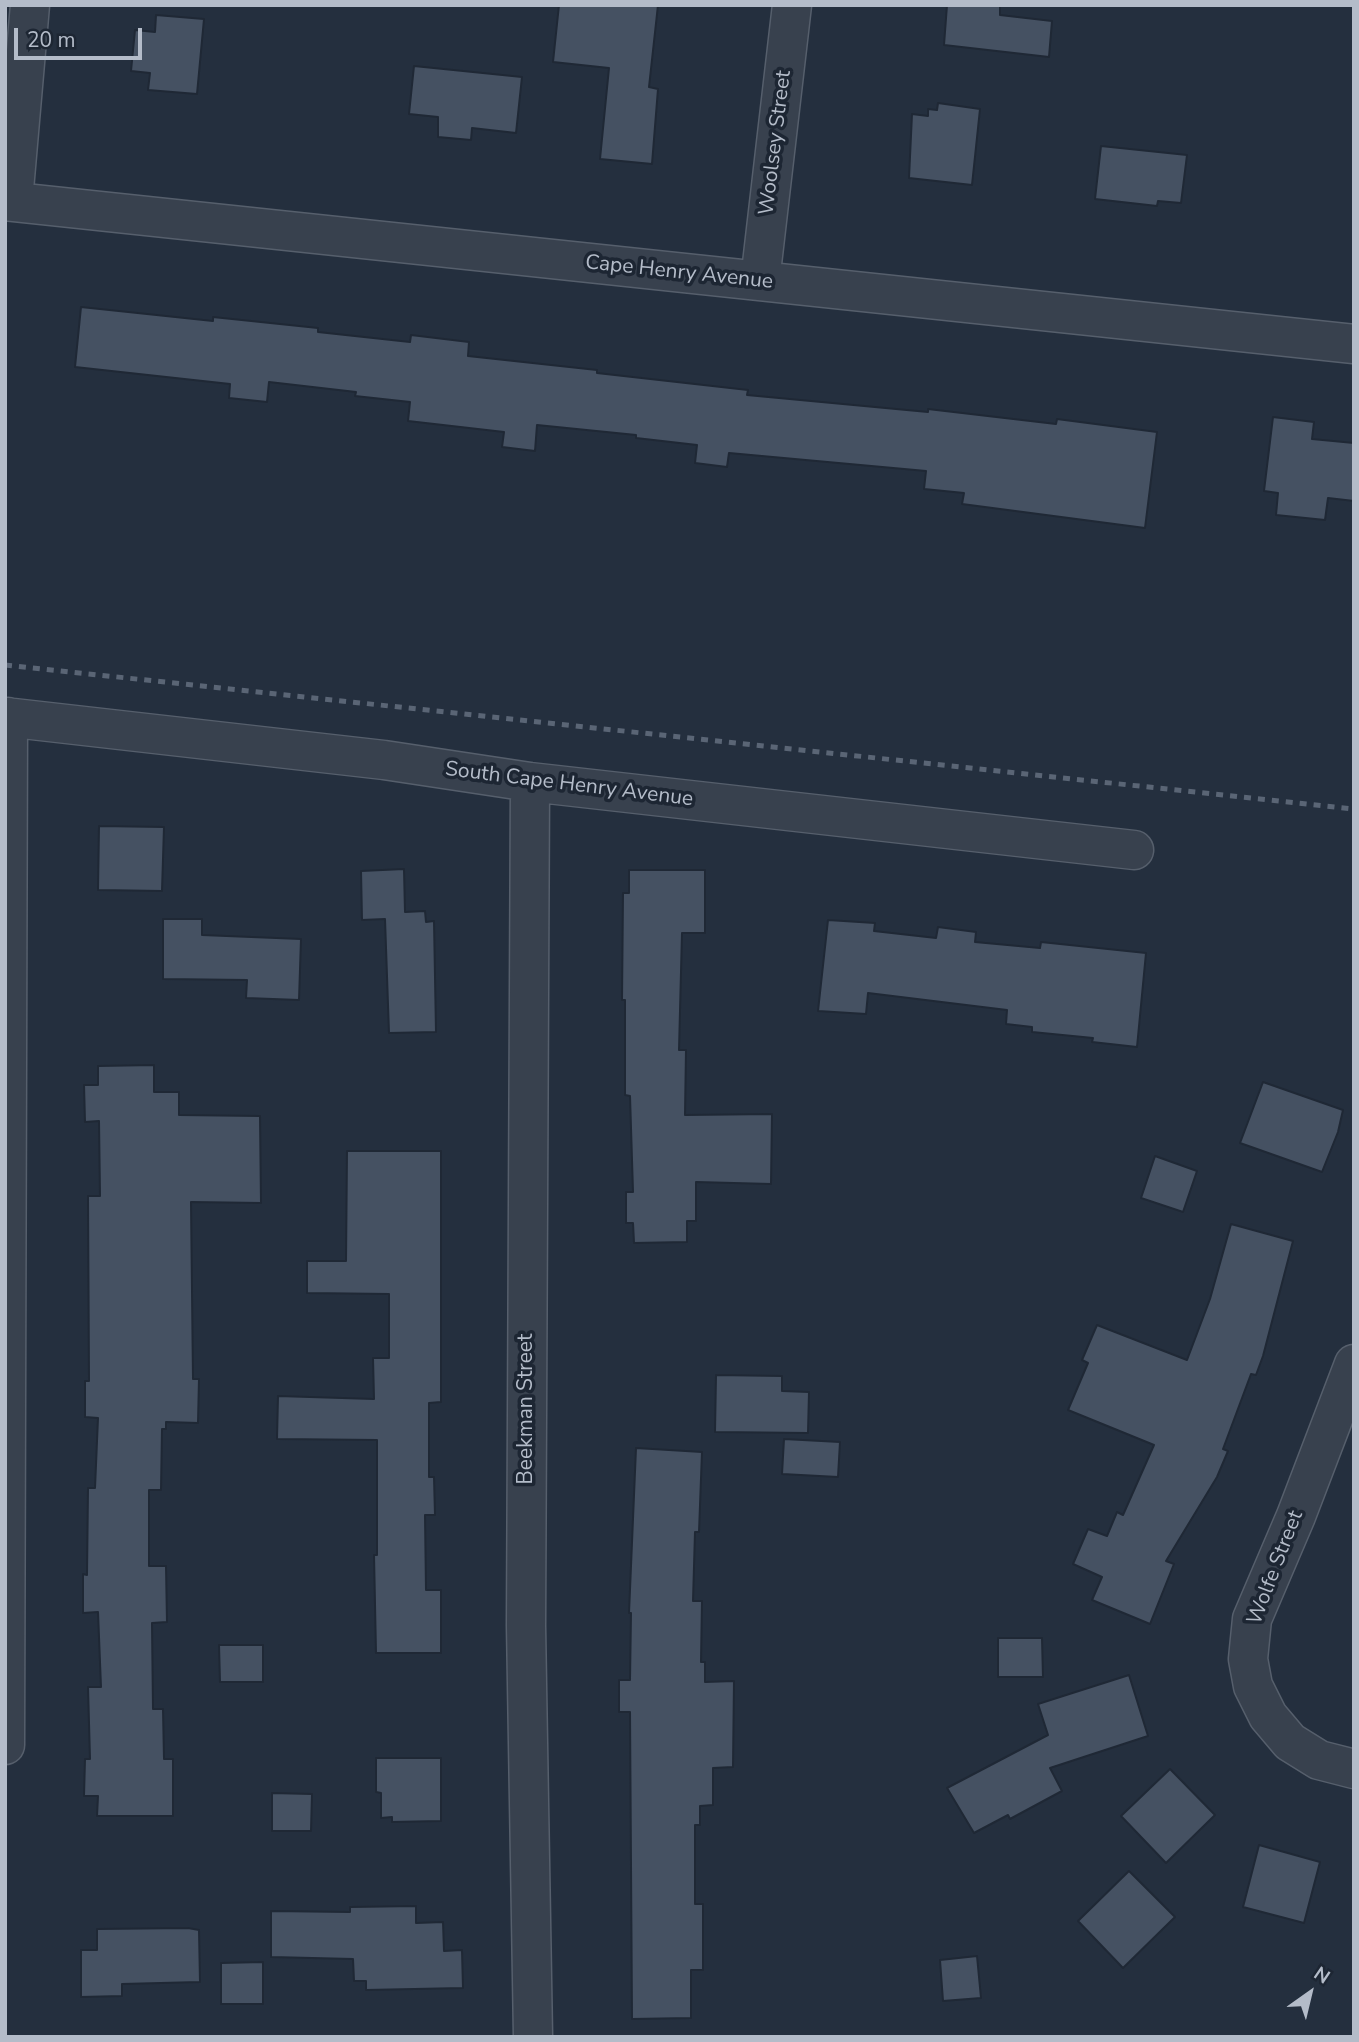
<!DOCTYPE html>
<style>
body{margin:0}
#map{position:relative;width:1359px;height:2042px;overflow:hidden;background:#242f3e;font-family:"Nunito Sans",sans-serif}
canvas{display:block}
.frame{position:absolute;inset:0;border:7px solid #b4bcc9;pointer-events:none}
.north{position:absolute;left:1275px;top:1958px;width:70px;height:70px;-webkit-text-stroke:5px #1d2633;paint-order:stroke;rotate:34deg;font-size:19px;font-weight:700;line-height:28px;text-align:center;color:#b4bcc9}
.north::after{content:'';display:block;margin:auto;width:24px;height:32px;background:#b4bcc9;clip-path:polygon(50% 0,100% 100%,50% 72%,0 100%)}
.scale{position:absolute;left:14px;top:28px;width:128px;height:32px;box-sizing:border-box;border:4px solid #b4bcc9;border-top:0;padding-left:9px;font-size:21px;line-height:24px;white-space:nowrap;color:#b4bcc9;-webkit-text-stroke:5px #1d2633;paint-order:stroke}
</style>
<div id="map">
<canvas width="1359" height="2042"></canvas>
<div class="frame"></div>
<div class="north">N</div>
<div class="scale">20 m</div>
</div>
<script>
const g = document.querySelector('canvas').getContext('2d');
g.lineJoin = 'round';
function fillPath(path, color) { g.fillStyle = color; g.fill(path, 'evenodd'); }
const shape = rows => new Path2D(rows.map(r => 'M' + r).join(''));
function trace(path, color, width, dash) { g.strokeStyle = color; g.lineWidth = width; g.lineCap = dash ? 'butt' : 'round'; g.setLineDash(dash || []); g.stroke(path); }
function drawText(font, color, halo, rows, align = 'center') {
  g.font = font + ' "Nunito Sans",sans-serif'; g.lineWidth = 7; g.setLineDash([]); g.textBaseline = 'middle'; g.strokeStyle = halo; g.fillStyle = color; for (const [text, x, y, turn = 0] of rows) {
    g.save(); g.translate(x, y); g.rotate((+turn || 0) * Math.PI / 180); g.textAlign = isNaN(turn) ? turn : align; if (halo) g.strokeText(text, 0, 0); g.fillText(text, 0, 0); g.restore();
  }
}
const building = shape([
 [559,5,658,5,649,87,658,89,652,164,600,159,609,68,553,62,559,5],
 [947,5,1000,5,1000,15,1052,21,1049,57,944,45,947,5],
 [156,15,204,19,197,94,148,90,150,73,131,71,135,30,155,32,156,15],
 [414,66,522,77,516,133,472,128,471,140,438,137,438,117,409,114,414,66],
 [938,103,980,109,972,185,909,178,912,114,928,116,928,109,937,110,938,103],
 [1101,146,1187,155,1181,203,1158,201,1157,206,1095,199,1101,146],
 [81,307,213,321,213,317,318,328,318,332,410,342,411,335,469,342,468,356,597,370,597,373,748,390,747,395,928,412,928,409,1056,424,1057,419,1157,432,1145,528,962,504,964,493,924,489,926,471,729,453,727,467,695,463,697,445,636,438,636,435,537,425,535,451,502,447,504,432,408,421,410,402,355,396,356,392,269,382,267,402,229,398,230,384,75,367,81,307],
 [1273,417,1314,422,1312,439,1354,443,1354,501,1328,498,1325,520,1276,515,1278,493,1264,491,1273,417],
 [99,826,164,827,162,891,98,890,99,826],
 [404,869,405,912,425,911,426,922,434,921,436,1032,389,1033,385,919,362,920,361,871,404,869],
 [629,870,705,870,705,933,682,933,679,1050,686,1050,685,1115,772,1114,771,1184,696,1182,696,1221,687,1221,687,1242,634,1243,633,1223,626,1223,626,1192,633,1192,630,1096,625,1095,625,1000,622,1000,623,893,629,893,629,870],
 [163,919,202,919,202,935,301,939,299,1000,246,998,247,980,163,979,163,919],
 [828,920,875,923,874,931,936,938,938,927,976,932,975,942,1040,948,1041,942,1146,953,1137,1047,1092,1042,1093,1038,1032,1032,1032,1027,1006,1024,1007,1010,868,993,866,1014,818,1011,828,920],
 [154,1065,154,1092,179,1092,179,1115,260,1116,261,1203,191,1202,193,1379,199,1379,198,1423,166,1422,166,1429,162,1429,161,1490,149,1490,149,1566,166,1566,167,1622,152,1623,153,1709,163,1709,164,1759,173,1759,173,1816,97,1816,98,1796,84,1796,85,1759,90,1759,88,1687,101,1687,98,1612,83,1613,83,1574,87,1575,88,1488,95,1488,98,1418,85,1417,85,1381,89,1381,88,1196,100,1196,99,1121,85,1122,84,1085,98,1085,98,1066,154,1065],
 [1263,1082,1343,1110,1338,1132,1322,1172,1240,1143,1263,1082],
 [347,1151,441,1151,441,1402,429,1403,429,1477,434,1477,435,1515,425,1515,426,1590,441,1590,441,1653,376,1653,374,1555,377,1555,377,1440,277,1439,278,1396,374,1399,373,1358,389,1358,389,1294,307,1293,307,1261,346,1261,347,1151],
 [1155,1156,1197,1171,1183,1212,1141,1198,1155,1156],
 [1231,1224,1293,1241,1263,1356,1256,1375,1251,1374,1223,1449,1228,1451,1217,1477,1166,1561,1174,1564,1150,1624,1092,1600,1102,1577,1073,1564,1088,1529,1107,1536,1117,1512,1123,1515,1154,1445,1068,1410,1088,1363,1082,1360,1097,1325,1187,1360,1210,1299,1231,1224],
 [716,1375,782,1376,782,1391,809,1392,808,1433,715,1432,716,1375],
 [784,1439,840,1442,838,1477,782,1474,784,1439],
 [636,1448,702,1452,699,1532,695,1532,693,1601,702,1601,701,1662,705,1662,705,1682,734,1681,733,1767,713,1768,713,1805,700,1806,700,1825,695,1825,695,1904,703,1904,703,1970,691,1970,691,2018,632,2019,630,1712,619,1712,619,1680,630,1680,631,1613,629,1613,636,1448],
 [998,1638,1042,1638,1043,1677,998,1677,998,1638],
 [219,1645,263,1645,263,1682,220,1682,219,1645],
 [1129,1675,1148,1736,1050,1768,1062,1791,1010,1819,1008,1815,974,1833,947,1788,1048,1735,1038,1704,1129,1675],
 [376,1758,441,1758,441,1821,392,1822,392,1817,381,1818,381,1793,376,1792,376,1758],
 [1170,1769,1215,1815,1166,1863,1121,1816,1170,1769],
 [272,1793,312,1794,311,1831,272,1831,272,1793],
 [1259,1845,1320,1862,1304,1923,1243,1907,1259,1845],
 [1129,1871,1175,1917,1123,1968,1078,1921,1129,1871],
 [416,1906,416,1923,443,1922,444,1951,462,1950,463,1988,366,1990,366,1981,354,1981,353,1959,271,1957,271,1911,350,1912,350,1907,416,1906],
 [188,1928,199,1930,200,1982,122,1984,122,1996,81,1997,81,1950,97,1950,97,1929,188,1928],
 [977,1956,981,1998,943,2001,940,1960,977,1956],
 [263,1962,263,2004,221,2004,221,1963,263,1962]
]);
fillPath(building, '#455162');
trace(building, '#1f2835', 2);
const street = shape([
 [5,201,1354,344],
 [13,201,30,5],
 [760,281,792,5],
 [5,717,384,760,530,782,1134,850],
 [530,782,526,1625,533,2037],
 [1354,1364,1296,1516,1252,1619,1248,1659,1253,1686,1268,1716,1290,1742,1319,1760,1354,1769],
 [5,1745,8,717]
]);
trace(street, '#565f6c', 41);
trace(street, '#38414e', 38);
trace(shape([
 [5,665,1354,809]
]), '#5a6575', 5, [7, 7]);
drawText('21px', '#b4bcc9', '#1d2633', [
 ["Woolsey Street",776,143,-83],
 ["Cape Henry Avenue",679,273,6],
 ["South Cape Henry Avenue",569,785,7],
 ["Beekman Street",527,1409,-90],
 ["Wolfe Street",1276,1568,-69]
]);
</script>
